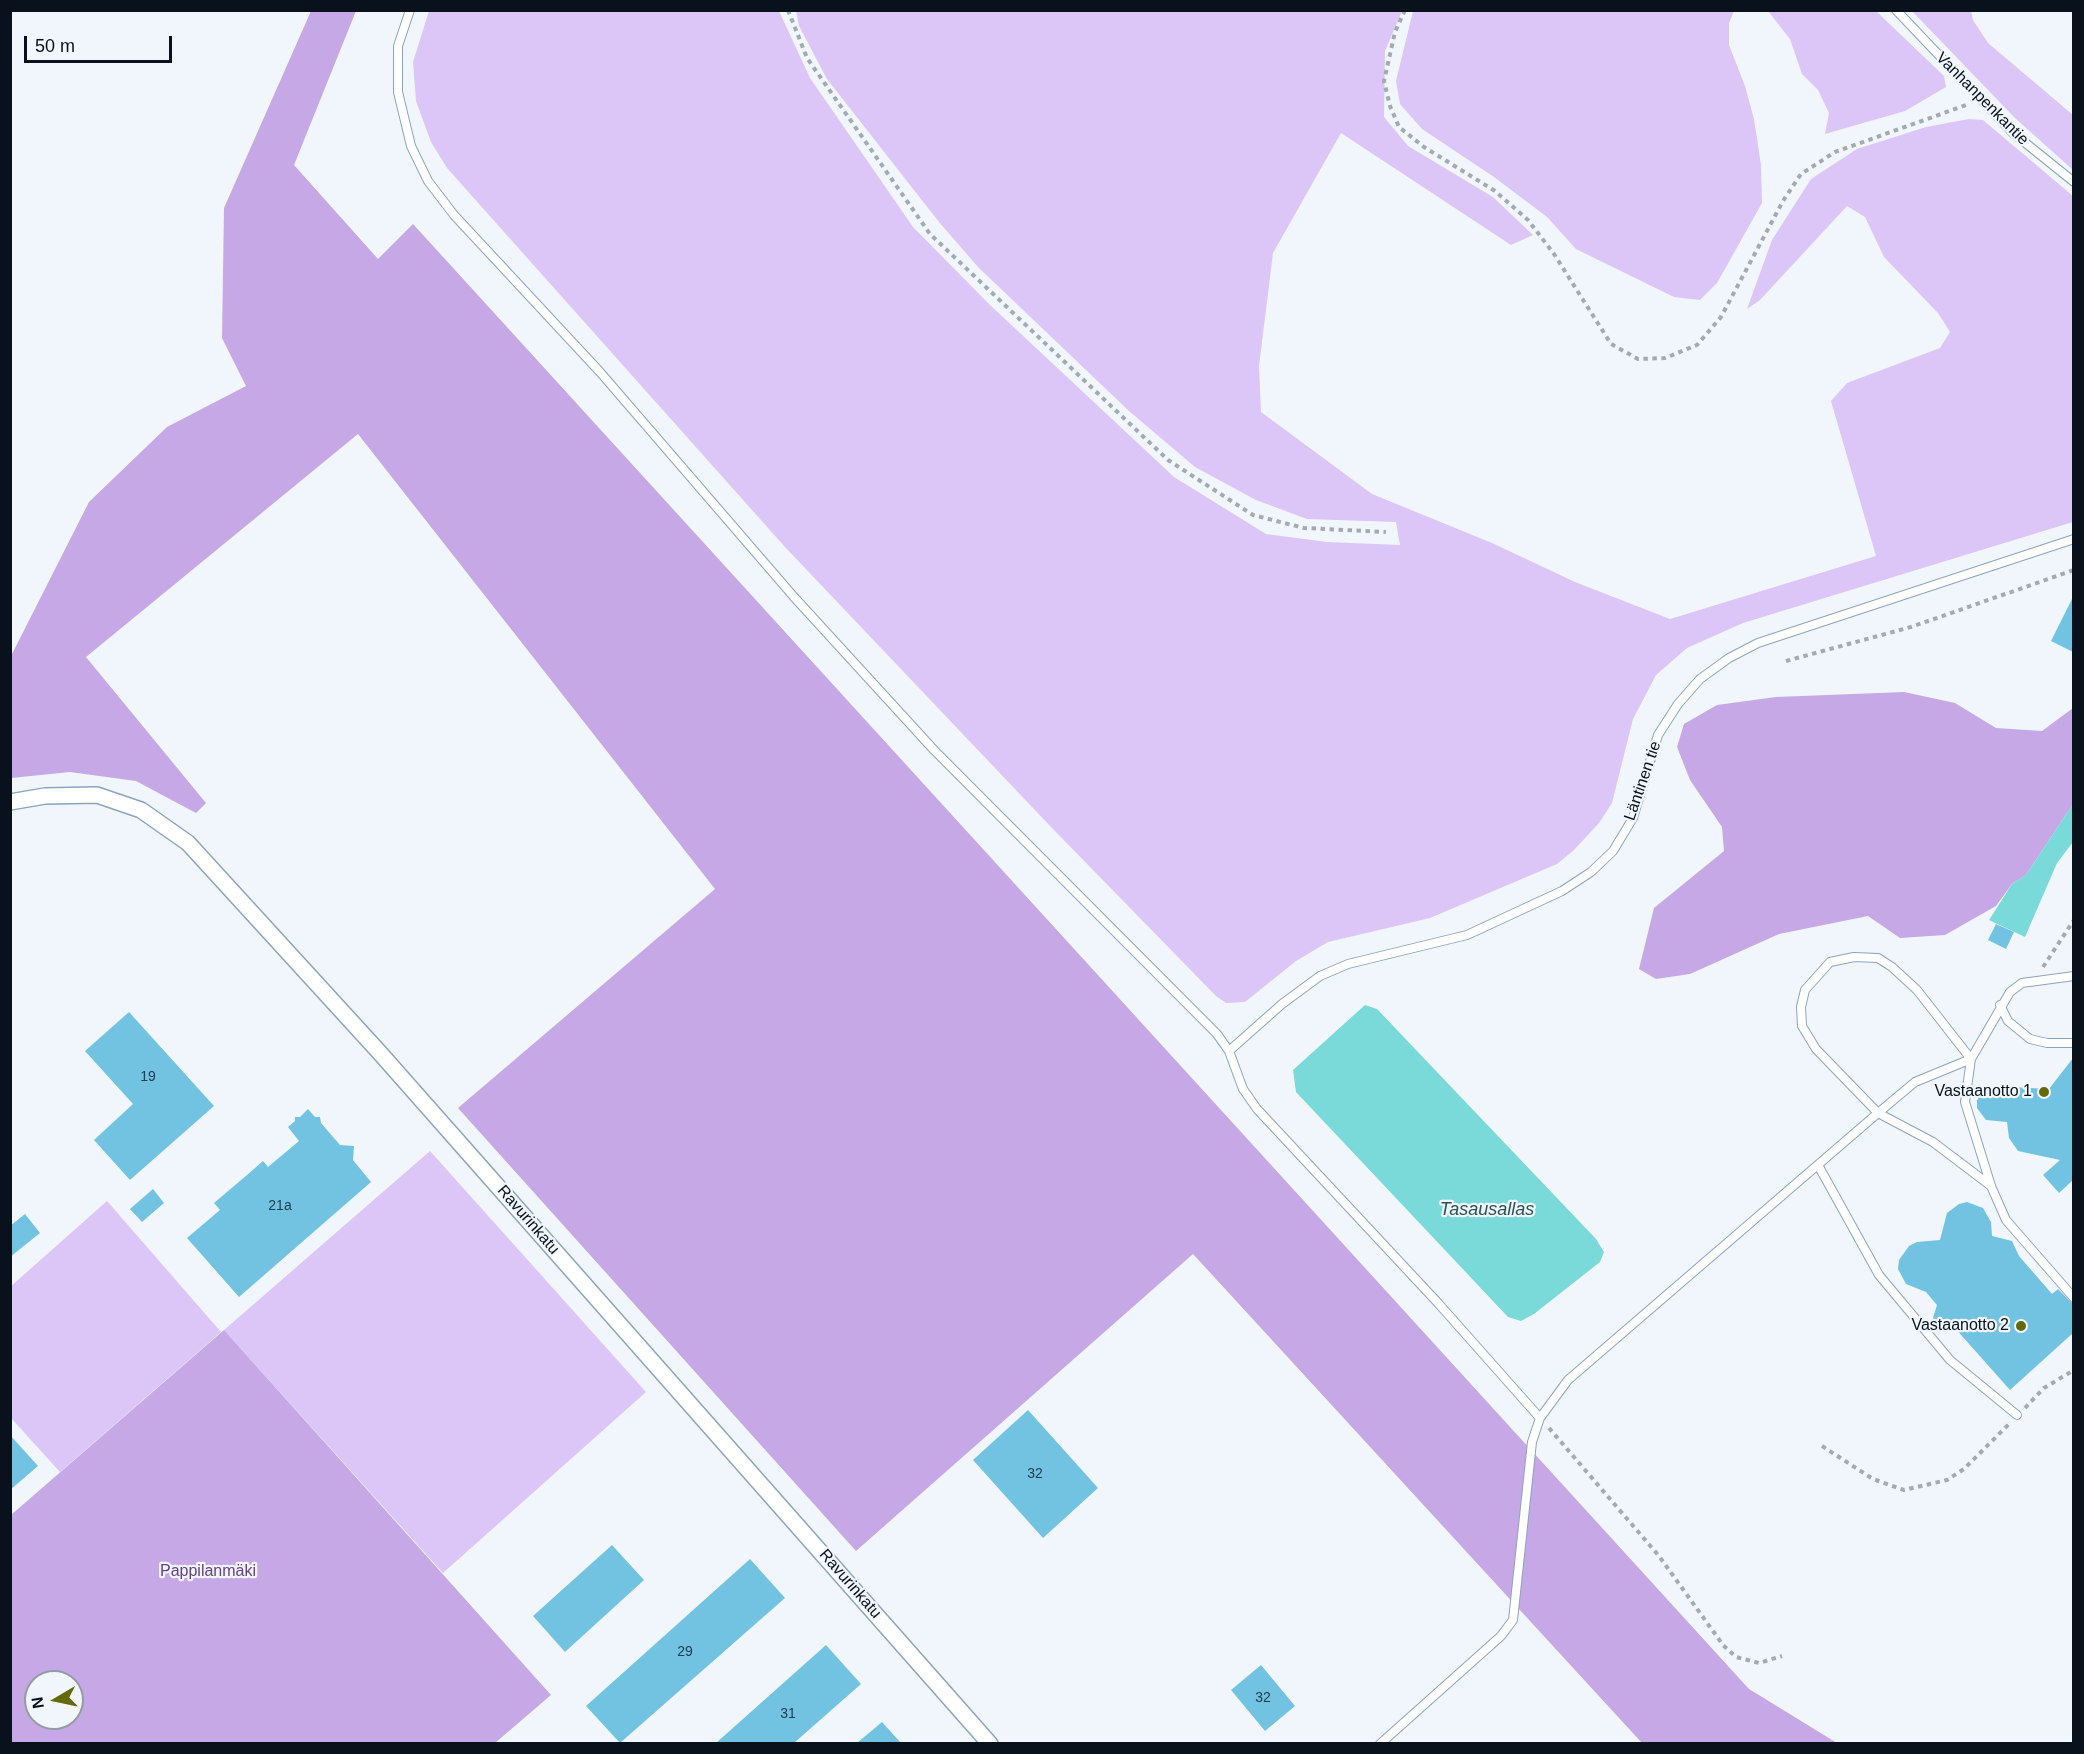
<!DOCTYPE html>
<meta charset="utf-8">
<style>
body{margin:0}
#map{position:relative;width:2084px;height:1754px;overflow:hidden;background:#f0f6fc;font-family:Helvetica,sans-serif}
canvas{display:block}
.frame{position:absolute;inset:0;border:12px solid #09121c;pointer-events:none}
.north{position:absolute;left:24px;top:1670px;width:60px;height:60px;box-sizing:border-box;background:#f0f6fc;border:2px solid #949ba2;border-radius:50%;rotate:261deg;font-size:16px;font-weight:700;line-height:24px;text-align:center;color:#09121c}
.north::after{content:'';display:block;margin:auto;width:21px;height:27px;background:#64690a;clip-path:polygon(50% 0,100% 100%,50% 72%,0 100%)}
.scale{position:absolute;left:24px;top:36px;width:148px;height:27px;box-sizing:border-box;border:3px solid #09121c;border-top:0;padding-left:8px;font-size:18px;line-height:21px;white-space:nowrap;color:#09121c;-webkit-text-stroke:4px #f0f6fc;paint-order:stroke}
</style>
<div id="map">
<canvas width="2084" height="1754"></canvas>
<div class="frame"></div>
<div class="north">N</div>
<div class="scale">50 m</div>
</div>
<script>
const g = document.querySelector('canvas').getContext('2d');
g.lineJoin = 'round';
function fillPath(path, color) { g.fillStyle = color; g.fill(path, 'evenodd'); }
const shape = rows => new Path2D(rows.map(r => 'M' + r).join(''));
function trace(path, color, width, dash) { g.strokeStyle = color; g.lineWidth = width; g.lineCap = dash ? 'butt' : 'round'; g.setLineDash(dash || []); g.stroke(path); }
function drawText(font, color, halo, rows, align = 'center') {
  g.font = font + ' Helvetica,sans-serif'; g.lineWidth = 4.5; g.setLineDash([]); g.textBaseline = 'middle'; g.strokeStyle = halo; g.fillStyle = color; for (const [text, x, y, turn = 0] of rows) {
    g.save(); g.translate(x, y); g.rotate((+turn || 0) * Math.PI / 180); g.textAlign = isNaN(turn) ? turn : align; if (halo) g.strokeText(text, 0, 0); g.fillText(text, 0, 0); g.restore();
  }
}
fillPath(shape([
 [429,11,779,11,810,78,913,227,990,305,1174,477,1266,534,1327,542,1400,545,1396,522,1307,519,1256,500,1195,467,1129,411,978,267,939,222,827,79,799,26,796,11,1402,11,1385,51,1384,117,1408,146,1493,197,1533,235,1511,245,1341,133,1273,253,1259,366,1261,412,1372,494,1492,543,1575,582,1670,619,1876,556,1831,401,1847,383,1940,348,1950,332,1938,313,1884,257,1865,217,1847,206,1760,300,1747,309,1772,240,1811,179,1857,149,1926,127,1969,119,1983,120,2073,196,2073,522,1743,623,1687,648,1656,675,1633,719,1612,803,1599,823,1574,850,1557,864,1430,918,1328,942,1296,961,1245,1002,1226,1003,1216,996,1052,828,785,547,447,168,431,142,416,101,413,62],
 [1413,11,1734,11,1729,23,1729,45,1745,86,1754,119,1761,165,1762,203,1717,283,1700,300,1674,297,1576,249,1547,217,1494,177,1422,129,1400,104,1396,81],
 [1768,11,1876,11,1944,76,1946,87,1905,111,1825,134,1829,113,1818,90,1802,74,1790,39],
 [1912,11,1971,11,1973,20,1988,43,2073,115,2073,170,2015,118],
 [430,1151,646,1392,443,1573,224,1330],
 [107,1201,221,1332,60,1472,11,1418,10,1287]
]), '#dcc5f7');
fillPath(shape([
 [311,11,356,11,294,165,378,259,413,224,1749,1689,1837,1743,1642,1743,1193,1254,856,1551,458,1108,715,889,358,434,86,657,206,803,196,813,136,781,70,772,11,778,10,658,89,502,167,427,246,386,222,338,224,208],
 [1904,692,1955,703,1996,728,2042,731,2073,708,2073,804,2026,875,2012,884,1996,906,1945,935,1900,938,1868,916,1779,934,1690,974,1656,979,1639,969,1654,908,1724,851,1722,827,1690,780,1677,747,1684,724,1717,705,1776,697],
 [224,1330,551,1695,495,1743,11,1743,11,1515],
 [36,1682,72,1682,72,1718,36,1718]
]), '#c5a8e5');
fillPath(shape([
 [2073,804,2073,842,2057,863,2025,937,1989,920,2012,884,2026,875],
 [1365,1005,1377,1009,1596,1239,1604,1252,1600,1262,1534,1314,1521,1321,1508,1317,1296,1092,1293,1070]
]), '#7ad9d9');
fillPath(shape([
 [2073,597,2073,652,2051,641],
 [1996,924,2014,932,2006,949,1988,940],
 [129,1012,214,1106,130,1180,94,1140,133,1104,85,1051],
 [2073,1058,2073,1180,2059,1193,2043,1175,2060,1160,2018,1151,2009,1138,2007,1122,1986,1120,1977,1108,1977,1101,1980,1093,1993,1086,2049,1089],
 [308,1109,315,1117,320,1117,321,1123,340,1145,354,1146,353,1160,371,1182,239,1297,187,1238,220,1210,214,1203,247,1175,263,1161,268,1167,299,1141,288,1127,295,1121,295,1117,300,1117],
 [153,1189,164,1203,142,1222,130,1209],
 [1967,1202,1983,1208,1991,1222,1992,1236,2012,1241,2019,1256,2052,1294,2058,1289,2073,1304,2073,1333,2010,1390,1954,1327,1941,1329,1936,1324,1933,1318,1937,1305,1926,1292,1906,1284,1898,1269,1899,1260,1909,1246,1917,1242,1940,1240,1947,1213,1959,1204],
 [25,1214,40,1233,10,1257,10,1226],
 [1028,1410,1098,1488,1043,1538,973,1460],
 [10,1435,38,1466,10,1490],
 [612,1545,644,1580,565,1652,533,1616],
 [750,1559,785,1598,620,1743,586,1706],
 [826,1645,861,1684,794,1743,716,1743],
 [1261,1665,1295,1706,1265,1731,1231,1690],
 [882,1722,901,1743,857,1743]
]), '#71c3e1');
const service = shape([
 [410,10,398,46,398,92,411,146,428,181,454,215,600,372,794,597,934,750,1217,1034,1229,1051,1243,1089,1257,1109,1438,1303,1540,1418],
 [1896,10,2013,133,2074,182],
 [2074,976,2022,983,2010,992,1971,1059,1965,1102,1991,1186,2006,1220,2074,1298],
 [2000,1005,2008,1021,2030,1039,2047,1043,2074,1043],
 [1229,1051,1282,1004,1320,976,1348,964,1467,935,1562,891,1591,872,1613,851,1633,818,1658,735,1678,704,1700,679,1729,658,1758,643,2074,539],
 [1818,1165,1879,1275,1950,1360,2017,1415],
 [1380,1744,1501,1636,1513,1620,1532,1442,1540,1418,1568,1380,1878,1113,1915,1082,1971,1059,1917,990,1892,967,1878,958,1854,957,1830,962,1805,990,1801,1007,1802,1026,1816,1049,1878,1113,1933,1142,1991,1186]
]);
const minor = shape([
 [10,802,45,796,97,795,141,810,188,843,380,1053,990,1744]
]);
trace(service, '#8ba4bf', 10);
trace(minor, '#8ba4bf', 18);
trace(shape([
 [788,10,807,58,930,234,1168,460,1253,515,1304,528,1386,532],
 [1405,10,1395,32,1384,81,1390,106,1399,127,1424,147,1495,191,1528,220,1554,254,1611,344,1638,359,1665,358,1697,345,1721,317,1783,201,1801,174,1835,152,1969,104],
 [1786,661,1911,627,2074,570],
 [2043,967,2074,920],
 [2025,1408,2044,1388,2074,1370],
 [1549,1428,1659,1556,1723,1645,1736,1657,1759,1663,1782,1656],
 [1822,1446,1873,1479,1904,1490,1947,1480,1964,1469,2009,1424]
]), '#a3aab1', 4, [4.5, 4.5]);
trace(service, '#fff', 8);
trace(minor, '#fff', 15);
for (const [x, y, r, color] of [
 [2044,1092,6,"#64690a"],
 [2021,1326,6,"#64690a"]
]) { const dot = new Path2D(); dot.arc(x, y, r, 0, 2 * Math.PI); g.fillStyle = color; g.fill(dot); trace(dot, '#f0f6fc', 2); }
drawText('14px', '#233e4d', null, [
 ["19",148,1077],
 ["21a",280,1206],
 ["32",1035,1474],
 ["29",685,1652],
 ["32",1263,1698],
 ["31",788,1714]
]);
drawText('16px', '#09121c', '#f0f6fc', [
 ["Vanhanpenkantie",1982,99,45],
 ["Läntinen tie",1643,781,-71],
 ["Ravurinkatu",528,1220,49],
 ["Ravurinkatu",850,1584,49]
]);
drawText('16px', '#09121c', '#f0f6fc', [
 ["Vastaanotto 1",2032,1092],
 ["Vastaanotto 2",2009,1326]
], 'right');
drawText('16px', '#66418a', '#f0f6fc', [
 ["Pappilanmäki",208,1572]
]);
drawText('italic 18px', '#285354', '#f0f6fc', [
 ["Tasausallas",1487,1210]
]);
</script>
